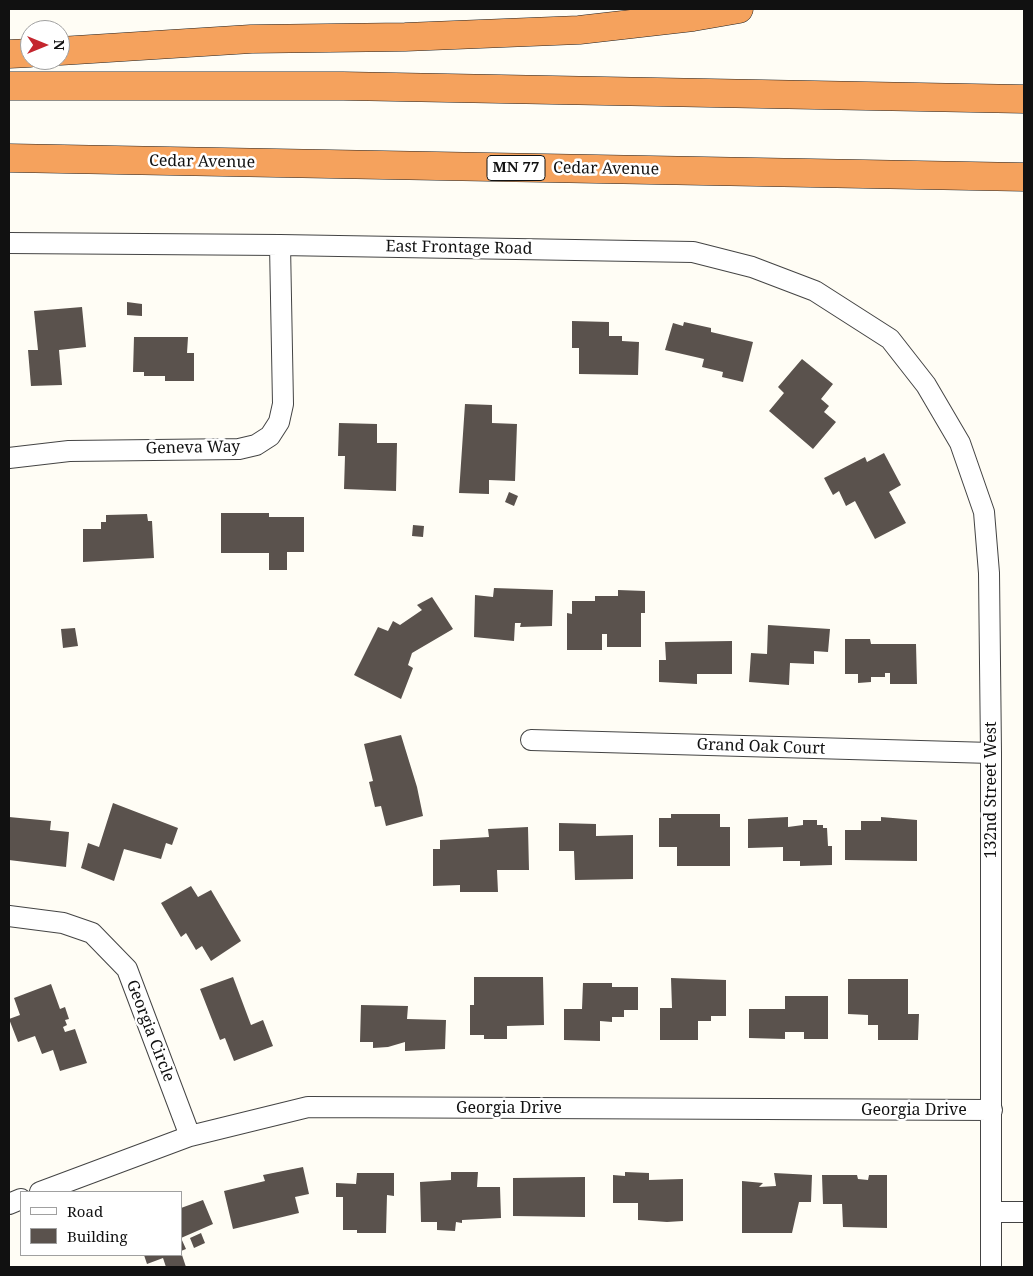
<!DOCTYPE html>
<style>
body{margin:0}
#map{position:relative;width:1033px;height:1276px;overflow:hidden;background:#fffdf5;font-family:"Noto Serif",serif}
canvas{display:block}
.frame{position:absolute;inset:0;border:10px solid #111;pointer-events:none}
.legend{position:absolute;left:20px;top:1191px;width:162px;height:65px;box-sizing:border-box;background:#fff;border:1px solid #a0a0a0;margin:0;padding:6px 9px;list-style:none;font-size:15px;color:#111}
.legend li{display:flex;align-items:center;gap:10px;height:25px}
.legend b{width:25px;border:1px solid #a0a0a0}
.north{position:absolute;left:20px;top:20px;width:50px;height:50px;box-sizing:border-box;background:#fff;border:1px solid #a0a0a0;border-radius:50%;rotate:90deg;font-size:14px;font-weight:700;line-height:20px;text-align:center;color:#111}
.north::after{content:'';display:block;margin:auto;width:18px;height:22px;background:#c4262e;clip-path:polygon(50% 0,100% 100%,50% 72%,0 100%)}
</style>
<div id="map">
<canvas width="1033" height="1276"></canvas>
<div class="frame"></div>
<ul class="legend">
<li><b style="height:6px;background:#fff"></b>Road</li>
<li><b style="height:14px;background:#5a524d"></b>Building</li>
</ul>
<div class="north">N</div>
</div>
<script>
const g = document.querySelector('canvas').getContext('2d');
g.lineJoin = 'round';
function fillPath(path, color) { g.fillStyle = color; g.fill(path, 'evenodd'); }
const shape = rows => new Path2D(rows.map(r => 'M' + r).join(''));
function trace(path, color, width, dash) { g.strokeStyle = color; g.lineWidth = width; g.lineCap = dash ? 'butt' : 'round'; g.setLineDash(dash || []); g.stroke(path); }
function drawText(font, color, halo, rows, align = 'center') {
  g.font = font + ' "Noto Serif",serif'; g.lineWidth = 5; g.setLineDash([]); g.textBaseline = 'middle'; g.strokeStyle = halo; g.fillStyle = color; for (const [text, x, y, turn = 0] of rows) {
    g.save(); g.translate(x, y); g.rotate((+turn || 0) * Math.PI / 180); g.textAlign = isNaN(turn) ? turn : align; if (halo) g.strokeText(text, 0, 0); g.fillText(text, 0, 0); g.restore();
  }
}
fillPath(shape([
 [127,302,142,304,142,316,127,315],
 [82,307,86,347,59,350,62,385,31,386,28,350,38,350,34,311],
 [572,321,609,322,609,336,622,336,622,341,639,342,638,375,579,374,579,348,572,348],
 [684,322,711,328,711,332,753,342,743,382,722,377,723,372,702,367,704,359,665,350,673,323,683,326],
 [134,337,188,337,187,353,194,353,194,381,165,381,165,376,144,376,144,372,133,372],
 [802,359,833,384,821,399,829,406,824,412,836,422,813,449,769,411,784,393,778,387],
 [465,404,492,405,492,423,517,424,515,481,489,480,489,494,459,493],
 [339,423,377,424,377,443,397,443,396,491,344,489,345,456,338,456],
 [884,453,901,485,889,492,906,523,875,539,855,501,846,506,839,491,833,495,824,478,865,457,867,462],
 [509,492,518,496,514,506,505,502],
 [221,513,269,513,269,517,304,517,304,552,287,552,287,570,269,570,269,553,221,553],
 [147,514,148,521,152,521,154,558,83,562,83,529,101,529,101,522,106,522,106,515],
 [413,525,424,526,423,537,412,536],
 [494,588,553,590,552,626,520,627,521,623,515,623,514,641,474,637,475,595,493,597],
 [618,590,645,591,645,613,641,613,641,647,607,647,607,634,602,634,602,650,567,650,567,613,572,614,572,601,595,601,595,596,618,596],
 [432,597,453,629,412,653,408,665,413,668,401,699,354,675,378,627,388,631,393,621,400,625,422,610,417,605],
 [768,625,830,629,828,652,814,651,814,664,790,663,789,685,749,682,751,653,767,654],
 [75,628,78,646,63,648,61,629],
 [845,639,870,639,871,644,916,644,917,684,890,684,890,673,885,673,885,677,871,677,871,682,858,683,858,674,845,674],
 [732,641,732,674,697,674,697,684,659,682,659,660,666,660,665,642],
 [401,735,417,787,423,816,386,826,381,806,375,807,369,782,373,781,364,744],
 [113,803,178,828,172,845,166,843,161,859,124,849,114,881,81,868,88,843,99,847],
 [671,814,720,814,720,827,730,827,730,866,677,866,677,847,659,847,659,818,671,818],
 [9,817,51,821,50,830,69,832,66,867,9,860],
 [788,817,788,827,803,825,803,820,817,820,817,825,823,825,823,828,827,828,828,846,832,846,832,865,800,866,800,861,783,861,783,847,748,848,748,819],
 [881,817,917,820,917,861,845,860,845,830,861,830,861,821,881,821],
 [559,823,596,824,596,836,633,835,633,879,575,880,574,851,559,851],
 [528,827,529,870,497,870,498,892,460,892,460,885,433,886,433,849,440,849,440,840,489,837,488,829],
 [191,886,198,897,211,890,241,941,211,961,202,946,196,950,186,933,181,937,161,903],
 [233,977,251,1025,263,1020,273,1046,234,1061,225,1038,220,1040,200,989],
 [474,977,543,977,544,1025,507,1026,507,1039,484,1039,484,1035,470,1035,470,1005,474,1005],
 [671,978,726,980,726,1016,711,1016,711,1021,698,1021,698,1040,660,1040,660,1008,672,1008],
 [848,979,908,979,908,1014,919,1014,918,1040,878,1040,878,1025,868,1025,868,1015,848,1014],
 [583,983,612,983,612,987,638,987,638,1010,624,1010,624,1017,612,1017,612,1022,600,1021,600,1041,564,1040,564,1009,582,1009],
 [51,984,60,1009,65,1007,69,1019,65,1020,67,1025,63,1027,65,1032,75,1029,87,1063,60,1071,53,1050,42,1054,35,1036,18,1042,9,1019,20,1015,14,998],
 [785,996,828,996,828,1039,804,1039,804,1032,785,1032,785,1039,749,1038,749,1009,785,1009],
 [361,1005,408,1006,407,1019,446,1020,445,1049,405,1051,405,1042,388,1047,373,1048,373,1042,360,1042],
 [303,1167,309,1194,295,1197,299,1213,233,1229,224,1191,265,1181,263,1175],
 [451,1172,478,1172,477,1187,500,1187,501,1218,462,1220,462,1223,456,1222,455,1231,437,1230,437,1222,421,1222,420,1182,451,1180],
 [625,1172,649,1173,649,1180,683,1179,683,1221,667,1222,638,1220,638,1203,613,1203,613,1175,625,1176],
 [357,1173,394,1173,394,1196,387,1195,386,1233,357,1233,357,1230,343,1230,343,1197,336,1197,336,1183,356,1184],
 [774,1173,812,1175,811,1202,799,1202,792,1233,742,1233,742,1181,763,1183,759,1187,776,1186],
 [822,1175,857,1175,858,1179,868,1180,869,1175,887,1175,887,1228,843,1227,842,1204,823,1204],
 [585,1177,585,1217,513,1216,513,1178],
 [203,1200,213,1224,181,1238,186,1249,181,1251,181,1208],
 [201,1233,205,1243,194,1248,190,1238],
 [144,1255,182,1255,186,1267,166,1267,163,1258,147,1264]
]), '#5a524d');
const minor = shape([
 [9,243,280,245,693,252,752,267,815,291,890,339,926,385,960,443,984,512,989,573,991,753,991,1267],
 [9,458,69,451,239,449,256,445,270,436,279,422,283,404,280,245],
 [531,740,991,753],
 [9,916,63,923,92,933,127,969,190,1136],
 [40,1192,190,1136,308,1107,992,1110],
 [9,1204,21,1199],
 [991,1212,1024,1212]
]);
const motorway = shape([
 [60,51,251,39,405,37,579,30,693,17,739,9],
 [9,54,30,53],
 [9,86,343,86,1024,99],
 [9,158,1024,177]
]);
trace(minor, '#444', 22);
trace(motorway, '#222', 29);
trace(minor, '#fff', 20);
trace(motorway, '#f5a25d', 28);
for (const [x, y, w] of [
 [516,168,58]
]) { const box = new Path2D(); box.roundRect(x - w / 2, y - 12.5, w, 25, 4); g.fillStyle = '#fff'; g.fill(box); trace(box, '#111', 1); }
drawText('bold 15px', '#111', null, [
 ["MN 77",516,168]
]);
drawText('16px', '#111', '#fff', [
 ["Cedar Avenue",202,162,1],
 ["Cedar Avenue",606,169,1],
 ["East Frontage Road",459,248,1],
 ["Geneva Way",193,448,-1],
 ["Grand Oak Court",761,747,2],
 ["132nd Street West",991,790,-90],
 ["Georgia Circle",150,1031,69],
 ["Georgia Drive",509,1108],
 ["Georgia Drive",914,1110]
]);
</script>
